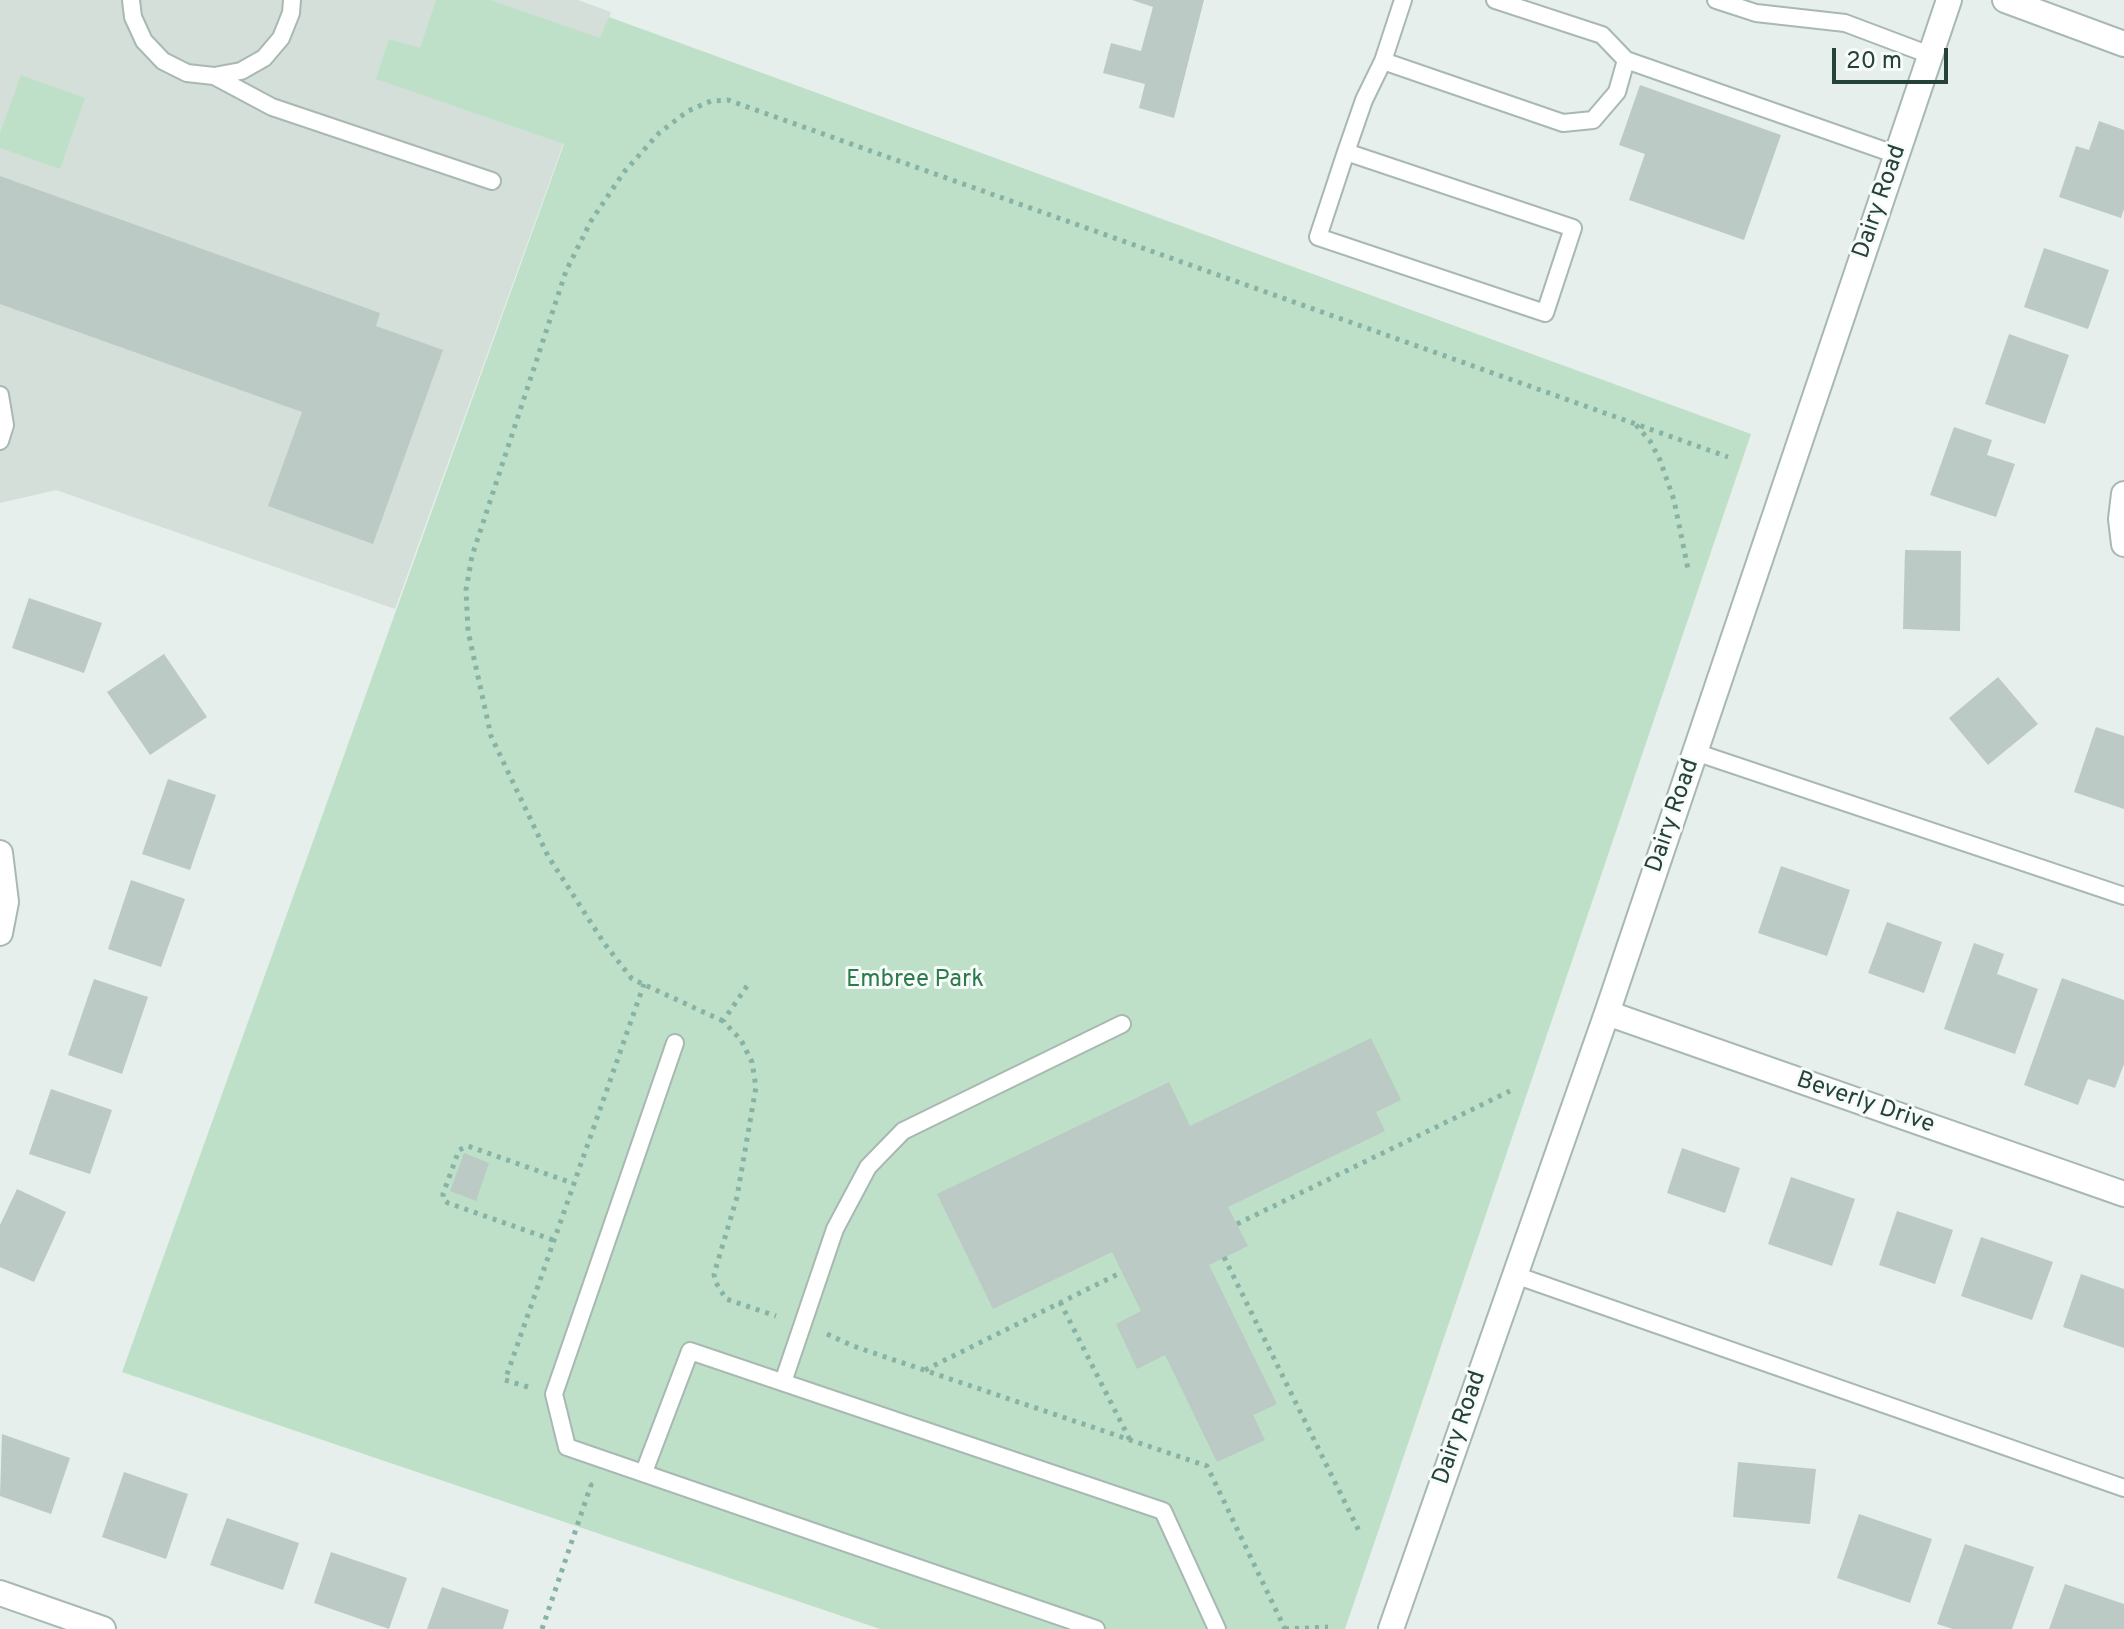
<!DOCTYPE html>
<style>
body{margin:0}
#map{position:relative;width:2124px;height:1629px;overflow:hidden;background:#e6efeb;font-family:Overpass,sans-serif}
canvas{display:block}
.scale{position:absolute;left:1832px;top:48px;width:116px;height:36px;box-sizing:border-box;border:4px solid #24423a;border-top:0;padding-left:10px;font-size:24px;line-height:28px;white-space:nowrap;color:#24423a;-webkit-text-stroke:6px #f7fbf9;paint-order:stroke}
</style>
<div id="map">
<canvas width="2124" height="1629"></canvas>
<div class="scale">20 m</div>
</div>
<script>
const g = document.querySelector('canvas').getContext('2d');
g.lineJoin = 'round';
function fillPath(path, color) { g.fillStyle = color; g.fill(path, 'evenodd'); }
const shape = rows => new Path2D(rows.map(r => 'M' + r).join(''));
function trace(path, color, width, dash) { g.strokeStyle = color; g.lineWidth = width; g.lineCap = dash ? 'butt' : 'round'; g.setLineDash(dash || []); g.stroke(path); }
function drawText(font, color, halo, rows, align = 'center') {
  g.font = font + ' Overpass,sans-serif'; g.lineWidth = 6; g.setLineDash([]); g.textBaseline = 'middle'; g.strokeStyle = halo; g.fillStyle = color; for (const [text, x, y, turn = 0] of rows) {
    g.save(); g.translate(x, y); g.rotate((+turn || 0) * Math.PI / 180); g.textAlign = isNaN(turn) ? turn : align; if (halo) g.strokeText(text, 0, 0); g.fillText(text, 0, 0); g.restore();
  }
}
fillPath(shape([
 [0,0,578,0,611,12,395,609,56,490,0,503]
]), '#d4dfda');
fillPath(shape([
 [436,0,490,0,600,38,609,17,1751,434,1345,1629,880,1629,122,1372,564,144,376,79,389,39,420,48],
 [21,75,85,98,60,169,0,148,0,133]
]), '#bfe0c8');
fillPath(shape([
 [1132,0,1204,0,1174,118,1139,108,1145,84,1103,73,1111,43,1141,51,1153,7],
 [1640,85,1781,135,1744,240,1629,200,1645,154,1619,145],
 [2099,121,2124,130,2124,209,2121,218,2059,197,2076,146,2089,150],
 [0,176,380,313,376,326,443,350,373,544,268,506,302,412,0,304],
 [2044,248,2109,270,2088,329,2024,307],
 [2009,334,2069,355,2045,424,1985,404],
 [1954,427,1992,440,1987,455,2015,464,1996,517,1930,495],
 [1905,550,1961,551,1960,631,1903,629],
 [29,598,102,623,84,673,12,648],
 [164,654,207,717,150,755,107,692],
 [1998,677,2038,724,1988,765,1949,718],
 [2096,727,2124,736,2124,809,2074,792],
 [168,779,216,795,190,870,142,854],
 [1781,866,1850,890,1827,956,1758,933],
 [131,880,185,899,161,967,108,949],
 [1887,922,1942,942,1924,993,1868,973],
 [1974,943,2004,954,1997,974,2038,989,2015,1054,1944,1029],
 [2062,978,2124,1000,2124,1064,2115,1088,2088,1079,2078,1105,2024,1085],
 [94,979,148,997,122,1074,68,1055],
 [1371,1038,1401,1100,1376,1112,1385,1131,1228,1207,1248,1246,1209,1265,1277,1404,1253,1415,1265,1440,1217,1462,1165,1355,1137,1369,1116,1324,1141,1311,1112,1252,993,1309,937,1194,1169,1082,1190,1126],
 [51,1089,112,1110,90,1174,29,1154],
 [1682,1148,1740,1168,1725,1213,1667,1193],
 [464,1153,489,1163,476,1201,450,1191],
 [1791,1177,1855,1199,1832,1266,1768,1244],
 [17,1189,66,1212,34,1282,0,1267,0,1225],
 [1897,1211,1953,1230,1935,1284,1879,1265],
 [1981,1237,2053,1262,2032,1320,1961,1296],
 [2081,1274,2124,1289,2124,1348,2063,1327],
 [2,1434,70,1458,51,1514,0,1496],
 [1738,1462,1816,1469,1810,1524,1733,1517],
 [124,1472,188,1494,166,1559,102,1537],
 [1859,1514,1932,1539,1910,1603,1837,1578],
 [227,1518,299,1543,283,1590,210,1565],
 [1965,1544,2034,1567,2012,1629,1953,1629,1937,1624],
 [331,1552,407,1578,389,1629,314,1603],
 [2065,1584,2124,1604,2124,1629,2049,1629],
 [442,1587,509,1610,503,1629,427,1629]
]), '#bbcac4');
const service = shape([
 [131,0,133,17,144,41,163,61,187,73,214,76,241,71,264,58,281,38,291,13,292,0],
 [1495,0,1602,35,1626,60,1897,155],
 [1716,0,1756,13,1845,23,1930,55],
 [1383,61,1563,123,1593,120,1617,92,1626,60],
 [214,76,272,107,492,181],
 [1346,152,1573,228,1545,313,1318,237,1346,152,1364,100,1383,61,1403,0],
 [0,395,5,425,0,441],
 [1695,752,2124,896],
 [675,1043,554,1394,567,1447,1096,1629],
 [1515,1275,2124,1488],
 [783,1382,835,1229,868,1167,903,1131,1122,1024],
 [644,1472,690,1351,1163,1511,1217,1629]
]);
const minor = shape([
 [2005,0,2124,44],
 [2124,494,2121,519,2124,544],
 [0,853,6,902,0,933],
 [0,1593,103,1629]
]);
const tertiary = shape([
 [1607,1013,2124,1194],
 [1391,1629,1607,1013,1949,0]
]);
trace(service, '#a8b8b2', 20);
trace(minor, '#a8b8b2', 28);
trace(tertiary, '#a8b8b2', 28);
trace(shape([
 [1636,425,1650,441,1660,460,1674,500,1688,569],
 [747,986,723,1021,741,1040,752,1062,756,1087,737,1197,714,1274,715,1281,726,1299,776,1316],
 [723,1021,632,979,604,943,548,856,491,736,468,631,466,590,472,556,566,271,591,221,624,172,659,133,688,111,711,101,728,100,1728,457],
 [1237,1224,1510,1091],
 [553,1240,448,1203,443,1199,443,1194,459,1150,468,1146,572,1183],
 [1224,1257,1360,1533],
 [1060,1302,1130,1440],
 [827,1334,853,1346,1207,1466,1285,1629],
 [925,1370,1122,1272],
 [528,1387,505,1380,644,984],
 [542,1629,591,1485,589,1484],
 [1285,1629,1328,1627]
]), '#86b3a5', 5, [4, 6]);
trace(service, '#fff', 16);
trace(minor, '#fff', 24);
trace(tertiary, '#fff', 24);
drawText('24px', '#24423a', '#f7fbf9', [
 ["Dairy Road",1881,202,-71],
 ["Dairy Road",1674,816,-71],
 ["Beverly Drive",1865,1104,19],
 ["Dairy Road",1461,1428,-71]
]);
drawText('24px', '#2d7a4b', '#f7fbf9', [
 ["Embree Park",915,981]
]);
</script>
